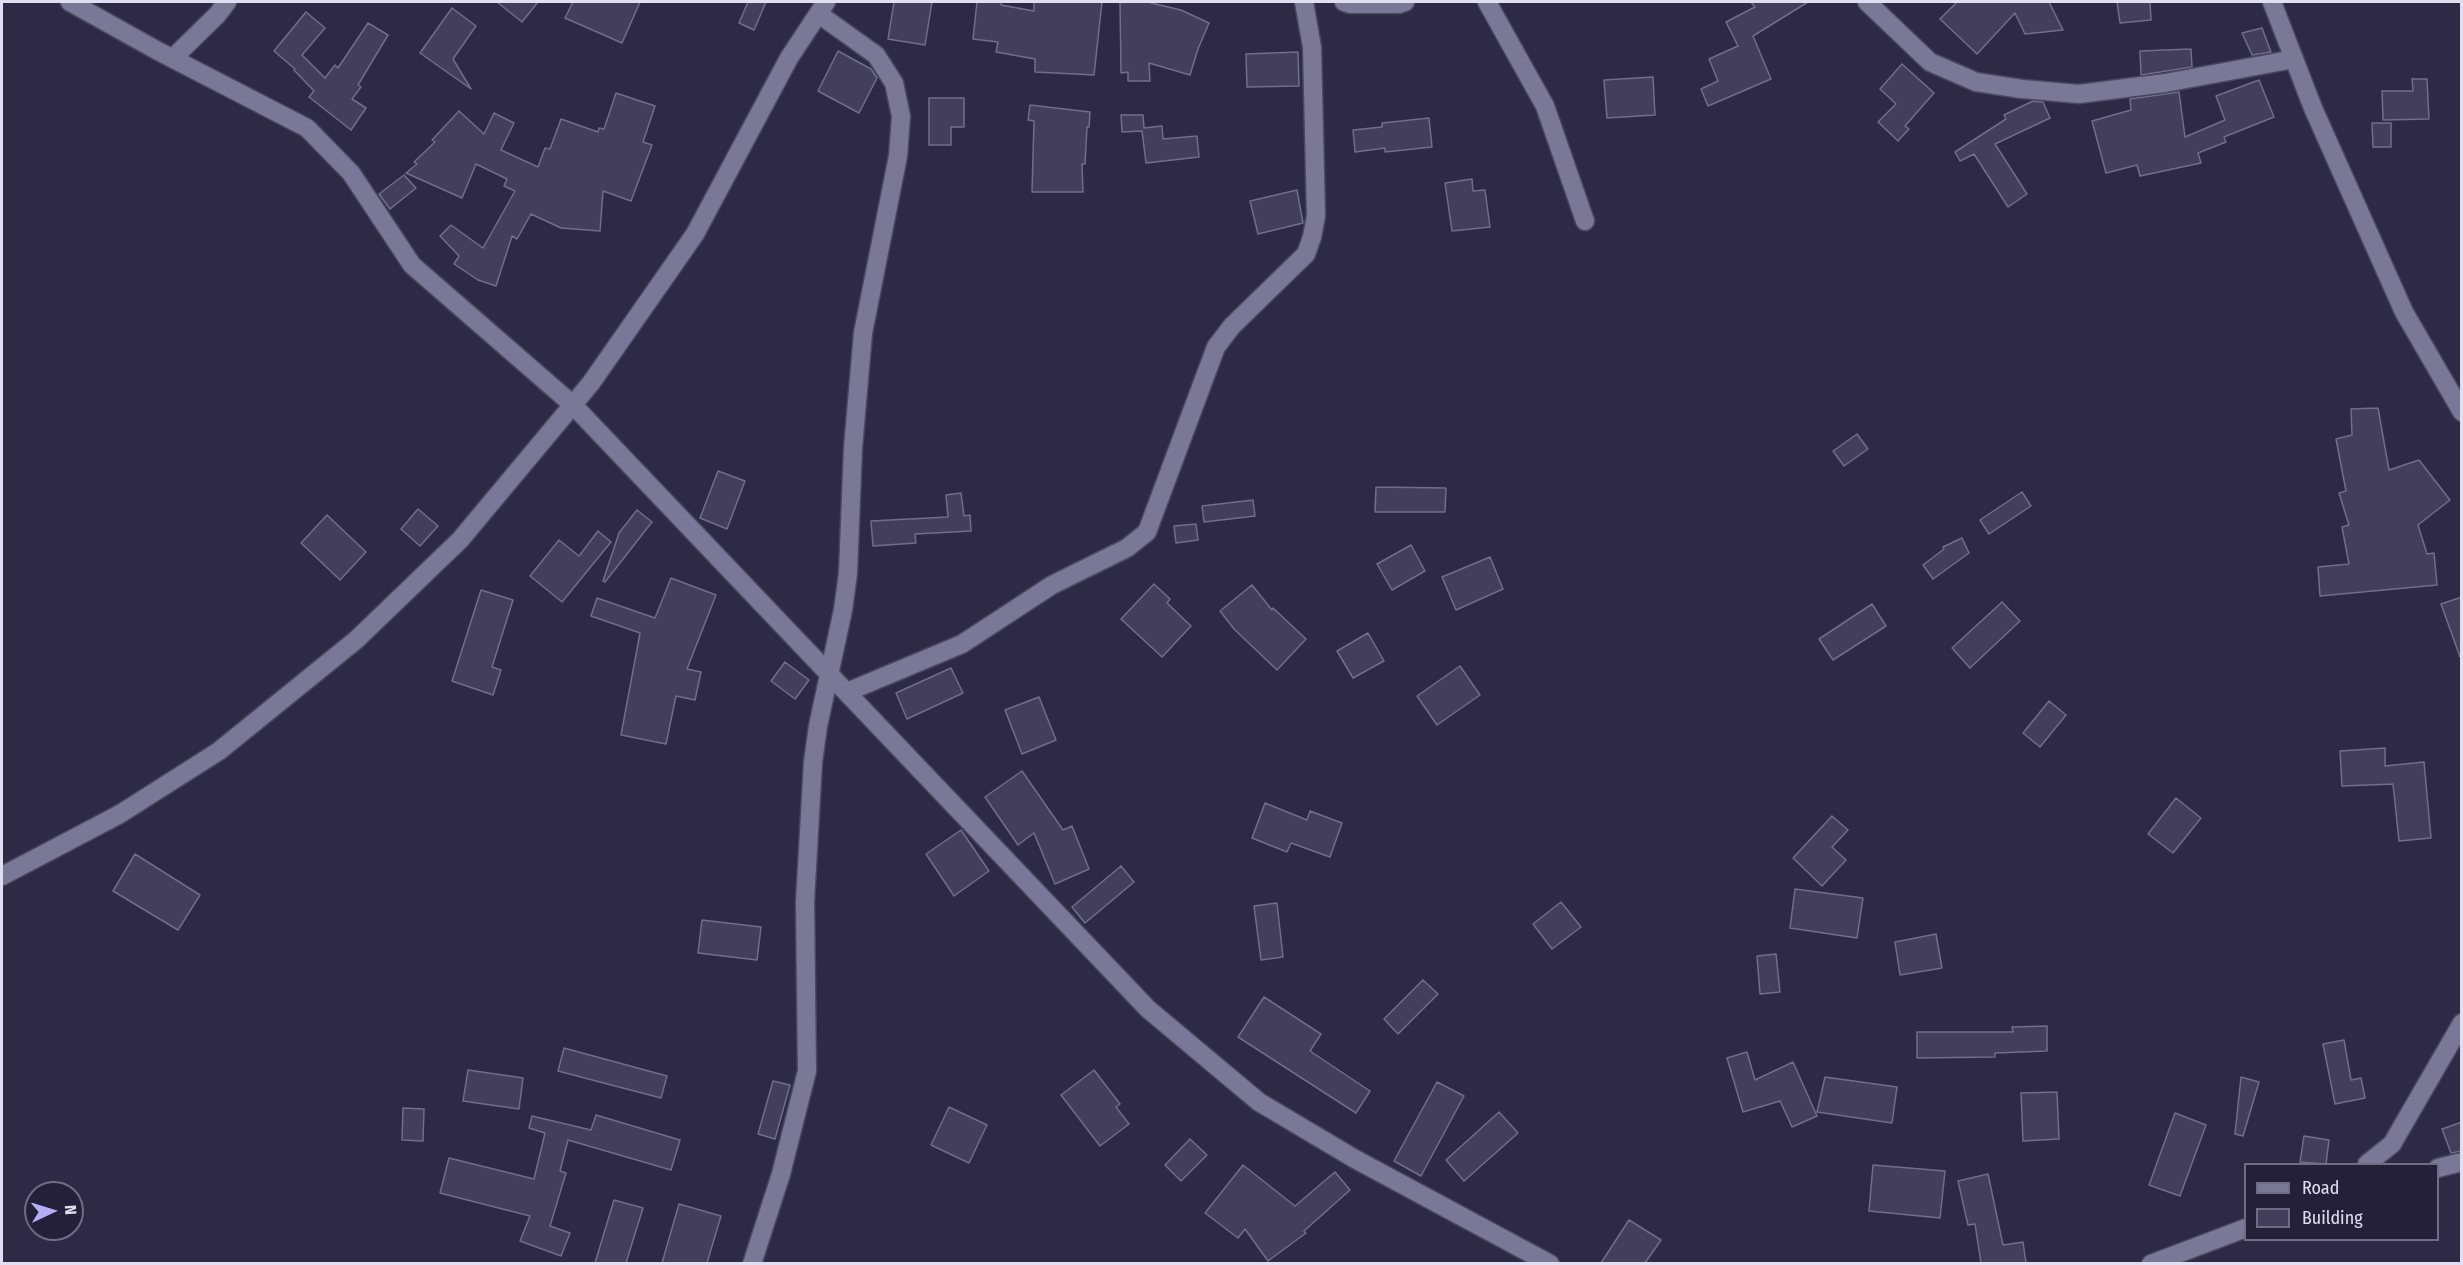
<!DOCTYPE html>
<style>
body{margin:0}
#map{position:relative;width:2463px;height:1265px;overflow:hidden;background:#2e2a45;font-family:"Fira Sans Condensed",sans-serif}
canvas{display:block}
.frame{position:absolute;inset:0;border:3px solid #e0def0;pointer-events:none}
.legend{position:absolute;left:2244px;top:1163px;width:195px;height:78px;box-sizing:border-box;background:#24203a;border:2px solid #6f6c83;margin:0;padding:8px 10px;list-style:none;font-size:18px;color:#e0def0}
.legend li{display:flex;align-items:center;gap:12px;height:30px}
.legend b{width:30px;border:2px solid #6f6c83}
.north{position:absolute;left:24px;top:1181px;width:60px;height:60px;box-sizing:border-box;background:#24203a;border:2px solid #6f6c83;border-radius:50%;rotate:86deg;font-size:16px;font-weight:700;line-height:24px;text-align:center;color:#e0def0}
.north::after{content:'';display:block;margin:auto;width:21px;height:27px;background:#b6acf8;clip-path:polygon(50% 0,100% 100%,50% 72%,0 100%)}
</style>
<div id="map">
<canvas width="2463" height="1265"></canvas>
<div class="frame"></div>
<ul class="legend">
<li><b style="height:8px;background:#7b7797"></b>Road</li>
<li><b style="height:16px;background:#433f5b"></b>Building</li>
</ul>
<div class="north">N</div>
</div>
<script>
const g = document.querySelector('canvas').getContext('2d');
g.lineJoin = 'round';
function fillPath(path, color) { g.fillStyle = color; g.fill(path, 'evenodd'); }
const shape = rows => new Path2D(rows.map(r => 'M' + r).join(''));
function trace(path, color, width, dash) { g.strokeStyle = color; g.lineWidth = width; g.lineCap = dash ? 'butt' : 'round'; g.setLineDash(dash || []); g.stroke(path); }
const building = shape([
 [497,2,538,2,522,22,497,2],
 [573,2,640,2,622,43,565,18,573,2],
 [748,2,766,2,754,30,739,23,748,2],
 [894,2,932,2,925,45,888,39,894,2],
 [977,2,1001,2,1001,5,1034,11,1034,2,1102,2,1094,75,1035,72,1035,59,996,52,998,42,973,39,977,2],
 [1120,2,1147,2,1181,10,1209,23,1198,49,1190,75,1149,63,1150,81,1128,81,1128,72,1121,73,1120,2],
 [1751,2,1808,2,1753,36,1771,79,1708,106,1701,89,1718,81,1709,59,1738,46,1726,22,1755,7,1751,2],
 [1957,2,2049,2,2063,30,2025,34,2015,13,1977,54,1940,19,1957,2],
 [2117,2,2150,2,2151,20,2120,23,2117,2],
 [452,8,476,26,453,59,471,89,420,53,452,8],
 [306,12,325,28,302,55,325,78,335,65,338,68,368,23,388,35,358,85,361,87,352,99,366,108,351,130,309,97,314,91,294,70,295,69,274,51,306,12],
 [2262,28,2271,52,2252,55,2242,33,2262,28],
 [2191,49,2192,67,2141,75,2140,51,2191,49],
 [838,51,871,69,877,78,859,113,818,91,838,51],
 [1298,52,1299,86,1247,87,1246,54,1298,52],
 [1902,64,1934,93,1905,126,1909,129,1898,141,1878,122,1896,104,1880,89,1902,64],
 [1653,77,1655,115,1607,118,1604,80,1653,77],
 [2412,79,2427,79,2429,119,2383,120,2382,91,2413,91,2412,79],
 [2259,80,2274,117,2224,137,2226,142,2198,153,2201,163,2140,176,2137,165,2106,173,2092,121,2131,110,2130,99,2179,92,2185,137,2225,120,2216,96,2259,80],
 [616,93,655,106,643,142,652,145,631,201,603,191,600,231,561,228,531,214,517,239,512,236,496,286,478,280,454,264,459,256,440,236,451,225,483,248,515,191,504,186,507,179,476,164,462,198,406,173,417,164,414,162,435,142,432,140,459,111,484,134,494,113,514,123,501,150,538,167,545,148,550,149,561,119,598,132,599,128,604,129,616,93],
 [929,98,964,98,964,127,951,127,951,145,929,145,929,98],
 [2033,101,2043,102,2050,118,1995,144,2027,194,2008,207,1974,154,1960,161,1955,152,2006,119,2004,115,2033,101],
 [1030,105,1090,112,1089,127,1087,127,1085,164,1082,164,1083,192,1032,192,1034,121,1028,120,1030,105],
 [1121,115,1143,115,1144,128,1162,126,1163,139,1197,136,1199,157,1146,163,1142,131,1122,132,1121,115],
 [1429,118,1432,147,1385,152,1385,148,1355,152,1353,130,1382,127,1382,123,1429,118],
 [2372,123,2391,123,2391,147,2373,147,2372,123],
 [404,175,416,188,390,209,379,194,404,175],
 [1472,179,1473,191,1485,190,1490,227,1452,231,1445,183,1472,179],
 [1297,190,1303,223,1258,234,1250,201,1297,190],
 [2378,408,2389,470,2419,460,2450,500,2418,525,2427,554,2434,553,2437,585,2320,596,2318,567,2349,564,2342,527,2349,525,2339,493,2346,491,2336,439,2352,435,2351,409,2378,408],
 [1857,434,1868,449,1844,466,1833,451,1857,434],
 [718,471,745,481,727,529,700,518,718,471],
 [1376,487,1446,488,1445,512,1375,512,1376,487],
 [2022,492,2031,506,1989,534,1980,520,2022,492],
 [961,493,964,516,970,515,971,531,915,534,916,543,873,546,871,521,948,517,946,495,961,493],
 [1253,500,1255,516,1204,522,1202,506,1253,500],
 [418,509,438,526,420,546,401,529,418,509],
 [637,510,652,522,605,582,603,581,619,533,637,510],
 [327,515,366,552,340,580,301,543,327,515],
 [1196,524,1198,540,1176,543,1174,526,1196,524],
 [598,531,611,542,562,602,530,576,559,540,579,556,598,531],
 [1962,538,1969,553,1933,579,1923,565,1944,549,1943,547,1962,538],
 [1411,545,1425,571,1392,590,1377,564,1411,545],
 [1490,557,1503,589,1456,610,1442,577,1490,557],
 [671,578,716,595,687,669,701,672,695,700,676,696,666,744,621,735,640,633,591,616,597,598,655,618,671,578],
 [1154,584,1170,599,1167,603,1191,626,1162,657,1121,619,1154,584],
 [1252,585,1272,610,1273,608,1306,639,1277,670,1234,629,1220,611,1252,585],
 [481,590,513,600,492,667,501,670,493,695,452,681,481,590],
 [2462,597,2462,656,2460,657,2441,604,2462,597],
 [2002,602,2020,621,1970,668,1952,648,2002,602],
 [1872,604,1886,626,1833,660,1819,639,1872,604],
 [1368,633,1384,661,1353,678,1337,651,1368,633],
 [785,662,809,680,795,699,771,681,785,662],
 [1460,666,1480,695,1437,725,1417,696,1460,666],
 [951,668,963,693,907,719,896,693,951,668],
 [1039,697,1056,740,1022,754,1005,710,1039,697],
 [2049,701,2066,715,2040,747,2023,733,2049,701],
 [2385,748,2385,766,2424,762,2431,838,2399,841,2393,784,2342,786,2340,751,2385,748],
 [1022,771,1063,830,1072,826,1089,869,1055,884,1034,833,1018,845,985,797,1022,771],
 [2176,798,2201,818,2173,853,2148,834,2176,798],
 [1265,803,1307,820,1310,811,1342,823,1330,857,1291,843,1287,852,1252,838,1265,803],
 [1832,816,1848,830,1832,847,1846,860,1822,886,1793,858,1832,816],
 [961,830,989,871,954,896,926,854,961,830],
 [135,854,200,895,178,930,113,891,135,854],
 [1121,866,1134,882,1085,923,1072,907,1121,866],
 [1795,889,1863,898,1857,938,1790,928,1795,889],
 [1561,902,1581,927,1552,949,1533,924,1561,902],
 [1277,903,1283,957,1261,960,1254,906,1277,903],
 [702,920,761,927,757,960,698,953,702,920],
 [1936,934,1942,968,1900,975,1895,942,1936,934],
 [1776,954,1780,992,1760,994,1757,956,1776,954],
 [1423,980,1438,994,1398,1034,1384,1019,1423,980],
 [1264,997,1321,1034,1310,1051,1370,1091,1356,1113,1238,1037,1264,997],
 [2047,1026,2047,1051,1995,1053,1995,1057,1917,1058,1917,1032,2013,1032,2012,1027,2047,1026],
 [2344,1040,2351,1080,2361,1078,2365,1098,2335,1104,2323,1044,2344,1040],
 [564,1048,667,1076,661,1098,558,1071,564,1048],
 [1747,1052,1755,1080,1793,1062,1817,1116,1792,1127,1780,1101,1743,1112,1727,1058,1747,1052],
 [468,1070,523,1078,519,1109,463,1101,468,1070],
 [1094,1070,1120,1104,1116,1107,1129,1124,1100,1146,1061,1095,1094,1070],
 [1825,1077,1897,1087,1892,1123,1817,1112,1825,1077],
 [2241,1077,2259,1082,2243,1136,2235,1134,2241,1077],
 [773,1081,790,1085,775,1139,758,1134,773,1081],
 [1437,1082,1464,1096,1421,1176,1394,1161,1437,1082],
 [2057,1092,2059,1139,2023,1141,2021,1093,2057,1092],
 [949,1107,987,1125,969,1163,931,1145,949,1107],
 [403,1108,424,1109,423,1141,402,1140,403,1108],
 [1499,1112,1518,1133,1464,1181,1446,1160,1499,1112],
 [2175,1113,2206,1125,2180,1196,2149,1185,2175,1113],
 [596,1115,680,1140,671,1170,568,1140,560,1171,566,1173,550,1226,570,1233,561,1256,520,1241,530,1216,440,1193,449,1158,534,1179,545,1133,529,1128,532,1116,591,1130,596,1115],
 [2462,1122,2462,1151,2451,1153,2442,1129,2462,1122],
 [2304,1136,2329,1140,2326,1164,2300,1162,2304,1136],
 [1190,1139,1207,1155,1181,1181,1165,1165,1190,1139],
 [1243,1165,1295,1206,1335,1172,1350,1190,1304,1231,1306,1233,1268,1261,1245,1229,1238,1238,1205,1213,1243,1165],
 [1873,1165,1945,1171,1940,1218,1869,1211,1873,1165],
 [1988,1174,2003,1245,2023,1242,2026,1263,1981,1263,1975,1224,1968,1225,1958,1181,1988,1174],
 [614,1200,643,1208,626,1263,595,1263,614,1200],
 [679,1204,721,1216,707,1263,662,1263,679,1204],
 [1629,1220,1661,1240,1645,1263,1601,1263,1629,1220]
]);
fillPath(building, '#433f5b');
trace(building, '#716d8d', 1.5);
const minor = shape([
 [70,2,158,51,307,128,351,173,412,265,573,405,1148,1009,1259,1102,1355,1159,1550,1264],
 [1344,2,1350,4,1399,4,1405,2],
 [1487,2,1545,106,1585,221],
 [1867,2,1930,62,1976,82,2022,89,2079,94,2165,83,2294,59],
 [173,58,217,15,227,2],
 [847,692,962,644,1052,585,1127,548,1147,532,1216,347,1232,326,1306,254,1312,237,1316,216,1312,47,1304,2],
 [2438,1168,2462,1162],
 [752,1264,781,1174,807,1071,805,902,813,762,818,726,843,610,848,573,853,448,863,333,898,156,901,116,894,83,876,55,820,15]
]);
const tertiary = shape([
 [2272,2,2313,108,2404,312,2462,412],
 [2367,1164,2392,1144,2462,1023],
 [2151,1264,2246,1228]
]);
const secondary = shape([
 [2,876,120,814,219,751,356,640,460,540,591,383,695,234,789,58,826,2]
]);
trace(minor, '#4b475e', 21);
trace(tertiary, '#4b475e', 21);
trace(secondary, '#4b475e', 21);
trace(minor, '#7b7797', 18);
trace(tertiary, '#7b7797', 18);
trace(secondary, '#7b7797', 18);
</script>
